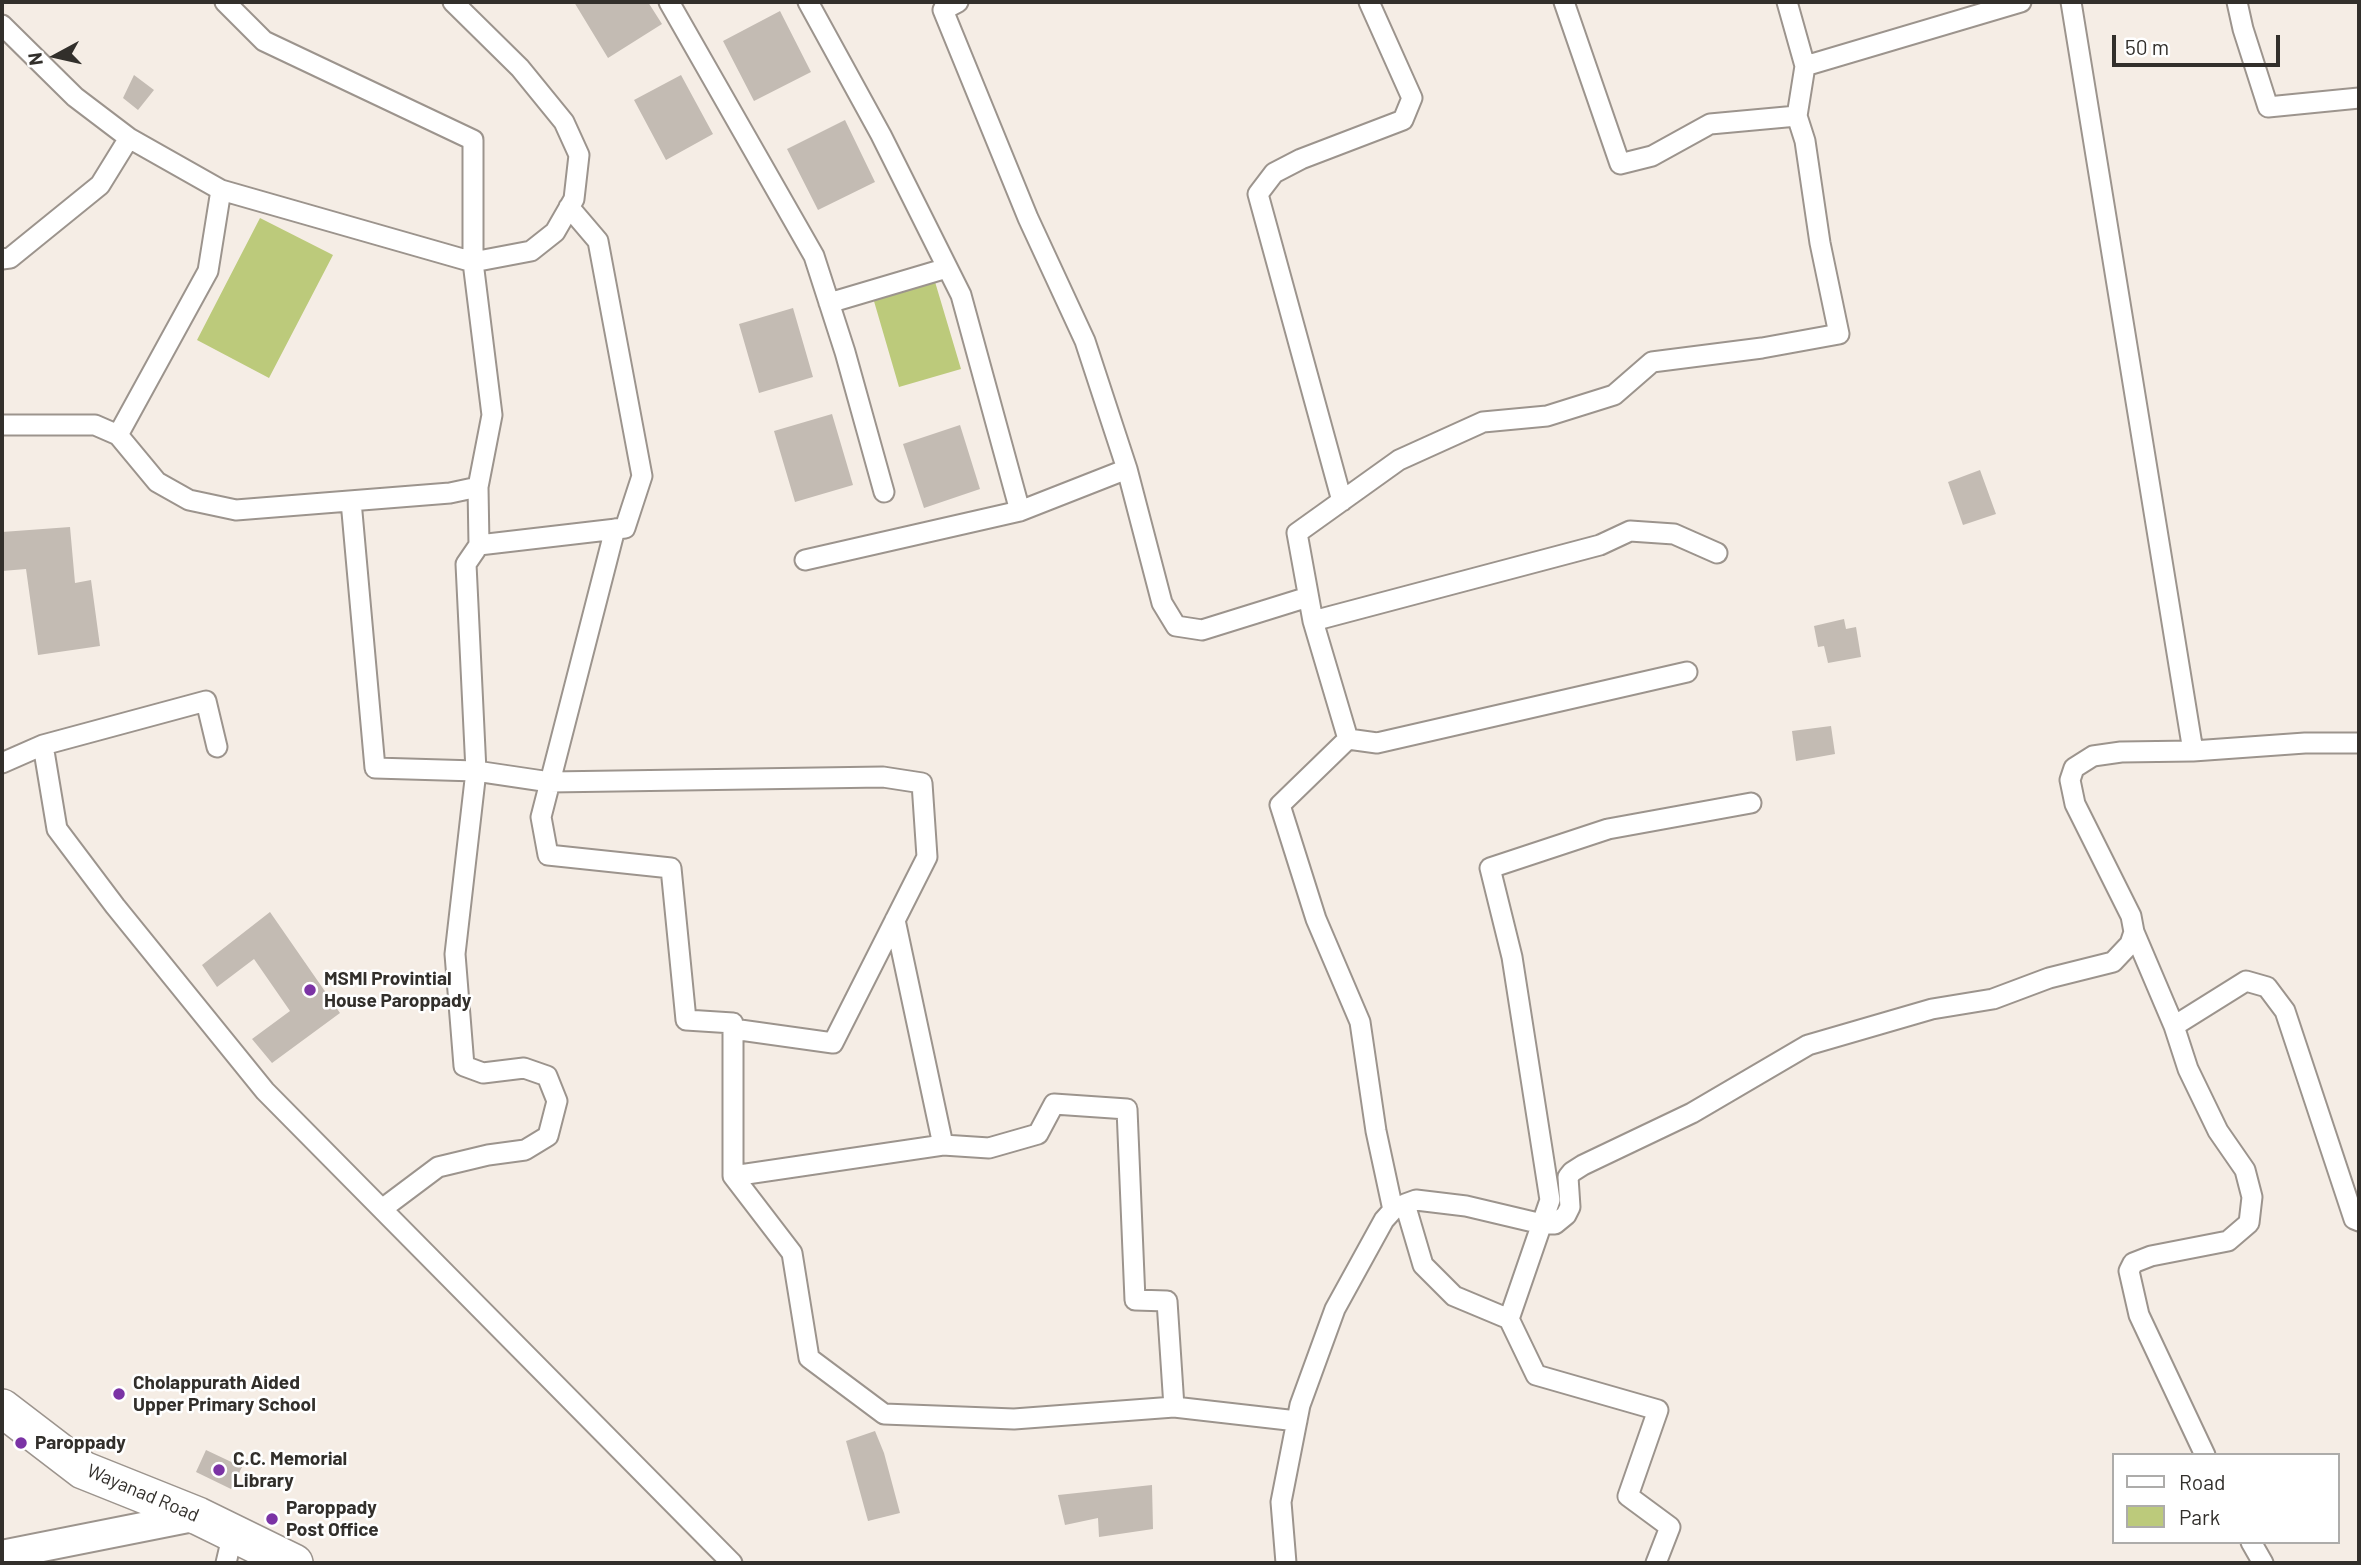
<!DOCTYPE html>
<style>
body{margin:0}
#map{position:relative;width:2361px;height:1565px;overflow:hidden;background:#f5ede5;font-family:Barlow,sans-serif}
canvas{display:block}
.frame{position:absolute;inset:0;border:4px solid #322f2b;pointer-events:none}
.legend{position:absolute;left:2112px;top:1453px;width:228px;height:91px;box-sizing:border-box;background:#fff;border:2px solid #adacaa;margin:0;padding:9px 12px;list-style:none;font-size:21px;color:#322f2b}
.legend li{display:flex;align-items:center;gap:14px;height:35px}
.legend b{width:35px;border:2px solid #adacaa}
.north{position:absolute;left:21px;top:21px;width:70px;height:70px;-webkit-text-stroke:5px #fff;paint-order:stroke;rotate:262deg;font-size:19px;font-weight:700;line-height:28px;text-align:center;color:#322f2b}
.north::after{content:'';display:block;margin:auto;width:24px;height:32px;background:#322f2b;clip-path:polygon(50% 0,100% 100%,50% 72%,0 100%)}
.scale{position:absolute;left:2112px;top:35px;width:168px;height:32px;box-sizing:border-box;border:4px solid #322f2b;border-top:0;padding-left:9px;font-size:21px;line-height:24px;white-space:nowrap;color:#322f2b;-webkit-text-stroke:5px #fff;paint-order:stroke}
</style>
<div id="map">
<canvas width="2361" height="1565"></canvas>
<div class="frame"></div>
<ul class="legend">
<li><b style="height:9px;background:#fff"></b>Road</li>
<li><b style="height:19px;background:#bcca7b"></b>Park</li>
</ul>
<div class="north">N</div>
<div class="scale">50 m</div>
</div>
<script>
const g = document.querySelector('canvas').getContext('2d');
g.lineJoin = 'round';
function fillPath(path, color) { g.fillStyle = color; g.fill(path, 'evenodd'); }
const shape = rows => new Path2D(rows.map(r => 'M' + r).join(''));
function trace(path, color, width, dash) { g.strokeStyle = color; g.lineWidth = width; g.lineCap = dash ? 'butt' : 'round'; g.setLineDash(dash || []); g.stroke(path); }
function drawText(font, color, halo, rows, align = 'center') {
  g.font = font + ' Barlow,sans-serif'; g.lineWidth = 5; g.setLineDash([]); g.textBaseline = 'middle'; g.strokeStyle = halo; g.fillStyle = color; for (const [text, x, y, turn = 0] of rows) {
    g.save(); g.translate(x, y); g.rotate((+turn || 0) * Math.PI / 180); g.textAlign = isNaN(turn) ? turn : align; if (halo) g.strokeText(text, 0, 0); g.fillText(text, 0, 0); g.restore();
  }
}
fillPath(shape([
 [260,218,333,255,269,378,197,340],
 [930,265,961,369,899,387,869,284]
]), '#bcca7b');
fillPath(shape([
 [574,2,648,2,662,24,608,58],
 [780,11,811,72,754,101,723,41],
 [134,75,154,90,138,110,123,98],
 [681,75,713,134,666,160,634,100],
 [845,120,875,182,818,210,787,149],
 [793,308,813,377,759,393,739,324],
 [832,414,853,485,795,502,774,431],
 [960,425,980,489,924,508,903,444],
 [1980,470,1996,514,1963,525,1948,482],
 [70,527,75,583,91,580,100,646,38,655,26,569,2,571,2,532],
 [1844,619,1846,629,1856,627,1861,657,1828,663,1824,646,1818,647,1814,626],
 [1831,726,1835,754,1796,761,1792,731],
 [270,912,340,1013,272,1063,252,1039,290,1011,254,959,217,987,202,965],
 [875,1431,884,1453,900,1513,868,1521,846,1441],
 [206,1450,242,1467,231,1489,196,1472],
 [1152,1485,1153,1529,1099,1537,1098,1518,1065,1525,1058,1495]
]), '#c3bbb3');
const street = shape([
 [453,2,520,68,564,122,579,155,574,199,555,232,531,251,473,262,492,415,478,487,479,545],
 [669,2,814,256,845,352,884,492],
 [808,2,881,135,961,295,1020,511,1127,469],
 [958,2,943,10,1028,218,1085,341,1127,469,1162,603,1176,626,1202,630,1308,597],
 [1787,2,1805,66,2021,2],
 [2071,2,2193,751],
 [2237,2,2243,29,2268,107,2359,98],
 [2,25,75,97,129,138,221,190,208,271,118,435,157,482,189,500,236,510,450,493,478,487],
 [1797,116,1805,66],
 [221,190,473,262,473,140,264,41,225,2],
 [2,259,10,258,100,185,129,138],
 [829,303,947,268],
 [2,425,95,425,118,435],
 [351,501,375,768,476,771,466,564,479,545,625,528,642,476,598,241,569,207],
 [1342,501,1258,194,1274,173,1301,159,1403,120,1412,98,1369,2],
 [615,529,541,817,548,855,671,868,686,1020,733,1023,733,1176,943,1145,989,1148,1038,1134,1054,1104,1127,1109,1135,1300,1167,1301,1174,1407],
 [805,560,1020,511],
 [1313,621,1600,545,1630,531,1674,534,1717,553],
 [1348,739,1377,743,1687,672],
 [43,745,57,829,115,906,265,1091,732,1563],
 [2,763,43,745,206,701,217,747],
 [895,920,943,1145],
 [2134,932,2174,1026,2188,1069,2218,1131,2245,1170,2252,1197,2249,1223,2228,1241,2151,1256,2133,1263,2129,1271,2139,1315,2205,1455],
 [2174,1026,2246,981,2267,987,2285,1011,2354,1219,2359,1221],
 [733,1176,792,1253,809,1358,884,1414,1014,1419,1174,1407,1297,1421],
 [1405,1204,1416,1200,1466,1206,1542,1224,1555,1224,1566,1215,1570,1207,1568,1177,1572,1172,1583,1165,1692,1113,1808,1045,1932,1009,1993,999,2049,978,2113,962,2130,944,2134,932,2131,916,2075,804,2070,780,2074,768,2093,756,2121,752,2193,751,2305,743,2359,743],
 [382,1209,438,1167,488,1155,525,1150,548,1136,557,1101,547,1076,524,1068,483,1073,464,1066,455,954,476,771,550,782,883,777,922,783,927,857,833,1043,733,1029],
 [1393,1210,1405,1204,1423,1265,1454,1296,1509,1319,1536,1375,1658,1410,1628,1496,1670,1527,1656,1563],
 [1509,1319,1550,1200,1512,957,1490,868,1608,829,1751,803],
 [2251,1542,2263,1563],
 [226,1563,233,1533],
 [1286,1563,1281,1502,1300,1405,1335,1309,1384,1220,1393,1210,1376,1131,1360,1022,1316,919,1280,805,1348,739,1313,621,1297,533,1399,460,1483,422,1547,416,1614,395,1652,362,1762,348,1839,334,1820,243,1805,141,1797,116,1710,124,1652,156,1620,164,1564,2]
]);
const secondary = shape([
 [2,1555,198,1516]
]);
const highway = shape([
 [2,1408,83,1470,198,1516,294,1563]
]);
trace(street, '#9c948d', 23);
trace(secondary, '#9c948d', 32);
trace(highway, '#9c948d', 40);
trace(street, '#fff', 19);
trace(secondary, '#fff', 28);
trace(highway, '#fff', 37);
for (const [x, y, r, color] of [
 [310,990,7,"#7b33a5"],
 [119,1394,7,"#7b33a5"],
 [21,1443,7,"#7b33a5"],
 [219,1470,7,"#7b33a5"],
 [272,1519,7,"#7b33a5"]
]) { const dot = new Path2D(); dot.arc(x, y, r, 0, 2 * Math.PI); g.fillStyle = color; g.fill(dot); trace(dot, '#fff', 2.5); }
drawText('bold 19px', '#322f2b', '#fff', [
 ["MSMI Provintial",324,979],
 ["House Paroppady",324,1001],
 ["Cholappurath Aided",133,1383],
 ["Upper Primary School",133,1405],
 ["Paroppady",35,1443],
 ["C.C. Memorial",233,1459],
 ["Library",233,1481],
 ["Paroppady",286,1508],
 ["Post Office",286,1530]
], 'left');
drawText('19px', '#322f2b', '#fff', [
 ["Wayanad Road",143,1493,23]
]);
</script>
